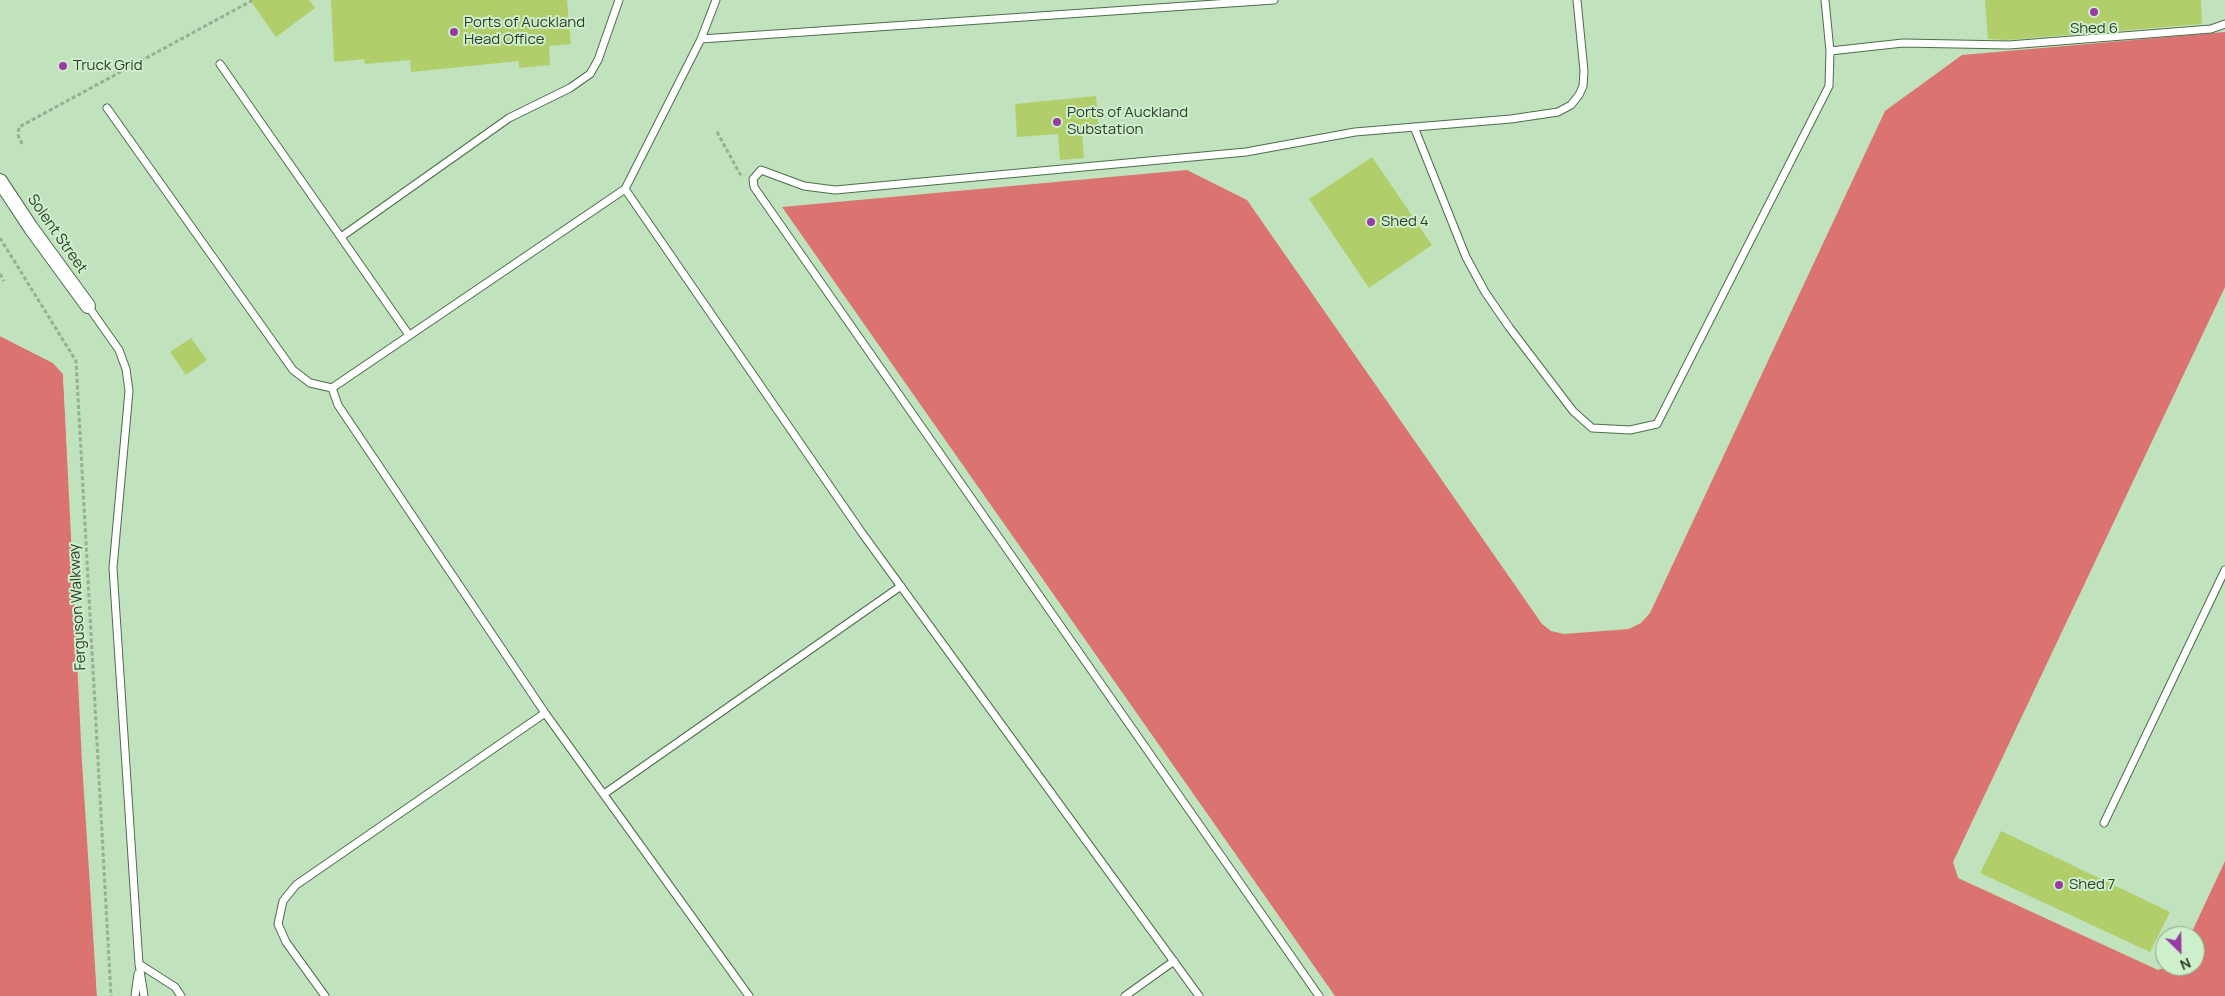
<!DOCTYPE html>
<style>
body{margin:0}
#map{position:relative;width:2225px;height:996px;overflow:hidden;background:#c0e2bd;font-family:Manrope,sans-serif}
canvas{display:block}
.north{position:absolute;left:2155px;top:926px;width:50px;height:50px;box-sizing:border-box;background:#cdefca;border:1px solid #8ea78c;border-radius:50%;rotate:157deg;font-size:14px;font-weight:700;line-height:20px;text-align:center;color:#2f3c2e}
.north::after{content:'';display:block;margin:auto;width:18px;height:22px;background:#983ba4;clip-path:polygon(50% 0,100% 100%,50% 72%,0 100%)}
</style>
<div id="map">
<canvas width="2225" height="996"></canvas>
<div class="north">N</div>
</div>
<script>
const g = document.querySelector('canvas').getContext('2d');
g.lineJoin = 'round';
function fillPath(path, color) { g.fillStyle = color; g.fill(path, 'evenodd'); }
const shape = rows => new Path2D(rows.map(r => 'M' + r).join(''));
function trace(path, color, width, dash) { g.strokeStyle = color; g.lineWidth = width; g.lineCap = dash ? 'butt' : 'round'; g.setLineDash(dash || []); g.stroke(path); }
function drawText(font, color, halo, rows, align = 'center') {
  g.font = font + ' Manrope,sans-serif'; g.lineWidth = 4; g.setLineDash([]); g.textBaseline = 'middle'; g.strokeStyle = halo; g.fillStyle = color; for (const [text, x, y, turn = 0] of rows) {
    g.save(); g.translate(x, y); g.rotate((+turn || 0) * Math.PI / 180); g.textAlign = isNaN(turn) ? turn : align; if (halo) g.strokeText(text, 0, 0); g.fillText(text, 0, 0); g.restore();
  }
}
fillPath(shape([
 [2225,32,2225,287,1953,862,1958,878,2158,970,2170,966,2195,966,2195,936,2190,936,2225,861,2225,996,1335,996,782,207,1187,170,1247,200,1542,624,1551,631,1564,634,1629,629,1641,623,1650,613,1885,111,1962,55],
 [0,336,53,363,63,374,97,996,0,996]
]), '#db7370');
fillPath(shape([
 [0,333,54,360,65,374,99,996,97,996,82,762,63,374,53,363,0,336]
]), '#c0e2bd');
fillPath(shape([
 [250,0,309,0,315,8,276,37],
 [331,0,567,0,571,44,549,46,550,65,519,68,519,61,411,72,410,60,365,64,364,59,334,62],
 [1985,0,2201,0,2202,24,2007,40,1988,39],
 [1096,96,1099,131,1082,132,1084,158,1060,160,1058,134,1017,137,1015,104],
 [1372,157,1432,245,1369,288,1309,199],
 [191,338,207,360,186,375,170,352],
 [2001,831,2170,912,2150,952,1980,873]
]), '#b1ce6b');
const service = shape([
 [701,39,716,0],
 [1830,51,1903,43,2009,45,2211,29,2225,24],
 [220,64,409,335],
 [107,108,293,370,310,383,332,388],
 [1414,127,1466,257,1485,292,1509,327,1573,411,1592,428,1630,430,1657,424,1829,86,1830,51,1825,0],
 [625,189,862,533,1199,996],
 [341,237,509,118,570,88,590,74,598,60,619,0],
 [88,306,119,350,126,369,129,391,113,568,139,964,144,996],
 [545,713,749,996],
 [604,794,901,586],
 [2104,823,2225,570],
 [139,964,175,987,181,996],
 [135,996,138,974],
 [325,996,286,942,278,924,283,901,296,885,545,713,338,405,332,388,625,189,701,39,1274,0],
 [1125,996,1174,961],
 [1319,996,754,187,753,179,761,170,804,186,835,190,1246,152,1355,132,1511,119,1558,112,1571,105,1579,95,1583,86,1584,71,1577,0]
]);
const minor = shape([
 [0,181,31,228,88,306]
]);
trace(service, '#4f6d4d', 9);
trace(minor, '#4f6d4d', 16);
trace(shape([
 [717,132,740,174,744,176],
 [22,144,18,135,19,127,253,0],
 [0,238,76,361,111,996],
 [0,274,4,281]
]), '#94b092', 3, [4, 2.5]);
trace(service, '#fff', 7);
trace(minor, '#fff', 14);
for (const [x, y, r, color] of [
 [2094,12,5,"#983ba4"],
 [454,32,5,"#983ba4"],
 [63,66,5,"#983ba4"],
 [1057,122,5,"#983ba4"],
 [1371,222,5,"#983ba4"],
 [2059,885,5,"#983ba4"]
]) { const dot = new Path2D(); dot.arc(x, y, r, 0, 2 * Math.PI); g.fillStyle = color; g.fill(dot); trace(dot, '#cdefca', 2); }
drawText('15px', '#2f3c2e', '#cdefca', [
 ["Ports of Auckland",464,23],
 ["Head Office",464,40],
 ["Shed 6",2094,29,"center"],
 ["Truck Grid",73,66],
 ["Ports of Auckland",1067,113],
 ["Substation",1067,130],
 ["Shed 4",1381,222],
 ["Shed 7",2069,885]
], 'left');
drawText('15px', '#2f3c2e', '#cdefca', [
 ["Solent Street",57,234,55],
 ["Ferguson Walkway",78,607,-93]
]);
</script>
